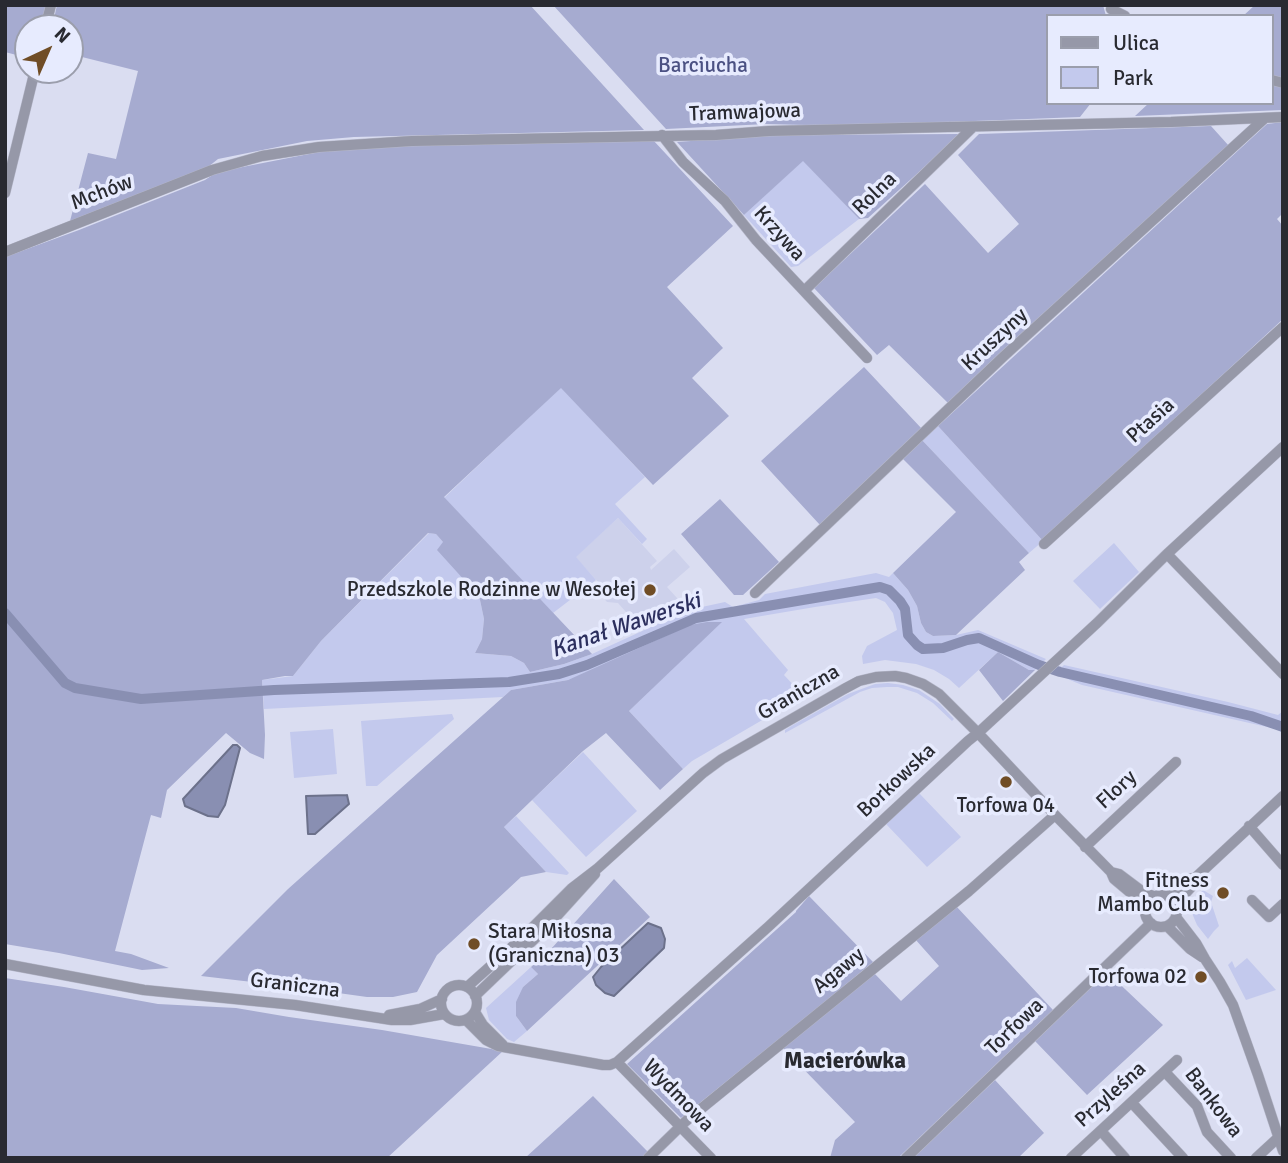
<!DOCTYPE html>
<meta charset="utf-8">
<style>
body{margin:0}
#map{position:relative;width:1288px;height:1163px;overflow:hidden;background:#daddf1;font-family:Signika,sans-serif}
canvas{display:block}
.frame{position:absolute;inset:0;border:7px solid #292a31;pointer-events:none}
.legend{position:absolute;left:1046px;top:14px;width:228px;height:91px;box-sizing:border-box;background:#e7ebfe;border:2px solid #9b9eac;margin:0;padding:9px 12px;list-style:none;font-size:21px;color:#292a31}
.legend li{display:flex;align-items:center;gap:14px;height:35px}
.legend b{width:35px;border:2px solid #9b9eac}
.north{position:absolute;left:14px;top:14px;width:70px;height:70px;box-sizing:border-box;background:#e7ebfe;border:2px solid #9b9eac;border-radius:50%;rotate:44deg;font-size:19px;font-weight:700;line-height:28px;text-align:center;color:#292a31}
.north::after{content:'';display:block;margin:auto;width:24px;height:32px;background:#704d26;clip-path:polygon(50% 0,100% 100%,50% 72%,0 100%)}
</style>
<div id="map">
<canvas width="1288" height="1163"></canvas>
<div class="frame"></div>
<ul class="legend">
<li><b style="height:9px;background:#9698a8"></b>Ulica</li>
<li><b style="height:19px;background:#c3c9ed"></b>Park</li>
</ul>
<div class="north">N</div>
</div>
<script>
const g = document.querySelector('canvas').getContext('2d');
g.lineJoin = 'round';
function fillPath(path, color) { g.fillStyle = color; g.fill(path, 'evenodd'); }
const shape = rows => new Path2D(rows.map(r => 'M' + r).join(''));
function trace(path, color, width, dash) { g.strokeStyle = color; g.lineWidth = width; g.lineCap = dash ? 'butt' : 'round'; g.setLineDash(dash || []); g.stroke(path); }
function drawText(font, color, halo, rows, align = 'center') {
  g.font = font + ' Signika,sans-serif'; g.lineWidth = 7; g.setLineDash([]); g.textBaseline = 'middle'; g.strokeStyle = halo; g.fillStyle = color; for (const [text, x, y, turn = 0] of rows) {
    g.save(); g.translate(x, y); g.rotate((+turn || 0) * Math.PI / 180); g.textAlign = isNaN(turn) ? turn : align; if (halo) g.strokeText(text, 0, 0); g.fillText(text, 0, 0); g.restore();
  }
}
fillPath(shape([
 [618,518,657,561,650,567,651,570,674,549,690,567,667,587,688,610,642,630,618,603,607,602,594,587,599,583,575,557]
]), '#cdd1eb');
fillPath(shape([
 [803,160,859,219,798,266,791,267,744,215],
 [561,387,645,477,615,504,647,539,642,544,618,518,576,557,596,580,553,613,444,498],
 [938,426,1043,541,1029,553,922,440],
 [429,533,436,534,443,542,480,600,484,619,482,639,475,653,511,656,524,663,530,672,564,664,592,654,688,610,725,602,733,607,759,600,765,594,876,573,889,577,893,573,908,590,917,606,921,623,926,632,933,636,956,635,978,630,1046,659,1035,670,1029,670,998,652,959,688,949,679,934,670,916,664,885,660,863,664,862,656,867,646,897,630,893,613,890,609,885,602,876,598,815,607,744,619,788,670,784,675,799,691,787,697,785,701,788,705,692,761,683,769,629,711,721,622,568,680,511,690,503,697,264,709,262,680,293,676,321,641],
 [1114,543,1139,572,1100,609,1073,581],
 [1064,665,1228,702,1278,715,1283,711,1283,733,1276,729,1082,685,1053,673,1060,666,1062,667],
 [888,683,903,685,919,690,940,704,954,719,952,721,933,703,917,693,898,687,887,687,872,688,860,692,785,733,785,730,793,725,848,694,875,684],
 [452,714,454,719,377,786,366,786,361,721],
 [333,729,337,774,294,778,290,732],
 [583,752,637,811,586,857,532,800],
 [919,793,961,837,927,867,886,824],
 [516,816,569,873,567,875,546,872,504,827],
 [1203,890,1213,896,1211,902,1219,926,1214,931,1208,939,1197,925,1189,906,1190,902],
 [1247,958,1276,990,1246,1000,1228,965,1232,961,1235,968],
 [531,967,538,974,523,987,516,1016,527,1031,514,1042,507,1039,489,1020,486,1008]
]), '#c3c9ed');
fillPath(shape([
 [5,5,46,5,40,28,28,28,28,58,5,52],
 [57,5,530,5,644,130,354,137,307,141,218,159,208,167,70,221,88,153,116,159,138,71,70,54,70,28,52,28],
 [553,5,1103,5,1106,16,1048,16,1048,103,1091,103,1080,117,844,126,766,124,666,129],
 [1255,5,1283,5,1283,78,1272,75,1272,16,1243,16],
 [1272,84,1283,87,1283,110,1135,116,1149,103,1272,103],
 [1283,122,1283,213,1277,219,1283,226,1283,319,1043,541,938,426,1267,124],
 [1211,126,1229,146,948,403,889,345,877,355,814,288,925,184,988,253,1019,224,958,155,979,134],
 [961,134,868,218,859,219,803,161,744,215,677,142,774,135],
 [653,140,733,226,667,287,723,348,692,378,729,416,653,485,561,388,444,497,592,654,564,664,530,672,524,663,511,656,475,653,482,639,484,619,480,600,476,593,437,550,443,542,436,534,428,533,321,641,293,676,285,676,262,680,265,735,264,759,250,753,226,733,167,790,161,818,151,815,115,951,131,954,169,968,142,970,59,953,5,944,5,257,79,230,205,180,217,172,319,152,389,146],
 [864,367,922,429,820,525,761,461],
 [922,440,1029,553,1019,562,1025,570,956,635,933,636,926,632,921,623,917,606,908,590,893,573,956,512,903,459],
 [720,499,779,562,743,595,734,595,681,534],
 [707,622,722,622,629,711,683,769,660,790,606,733,583,751,504,827,546,872,521,877,437,955,417,992,393,997,367,997,295,987,201,976,288,889,511,690,568,680,690,625],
 [998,652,1029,670,1035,670,1003,701,979,670],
 [614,879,650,917,527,1031,516,1016,516,1002,523,987,538,974,531,967,551,949],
 [809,896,873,962,808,1016,681,1118,627,1064,796,912,796,911],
 [956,906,1053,1010,898,1158,830,1158,835,1140,855,1122,783,1048,874,973,901,1001,939,966,915,939],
 [1107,972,1163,1025,1087,1095,1035,1041],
 [5,978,64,987,158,1004,236,1008,289,1017,382,1030,503,1051,387,1158,5,1158],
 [995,1080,1044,1133,1018,1158,913,1158],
 [593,1096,648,1152,642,1158,525,1158]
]), '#a6abd0');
const water = shape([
 [233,745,237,745,240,748,225,805,218,817,208,816,185,806,183,799,233,745],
 [347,795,349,804,315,834,308,834,306,796,347,795],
 [648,923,661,928,665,939,664,948,614,996,605,993,596,985,593,977,601,967,648,923]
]);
fillPath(water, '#898fb2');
trace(water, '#6c718b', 2);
trace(shape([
 [5,613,65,683,75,688,141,699,274,690,509,682,559,674,587,665,696,618,880,587,889,590,900,601,905,609,908,635,917,645,923,649,943,648,967,640,979,638,1039,665,1060,672,1251,716,1283,727]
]), '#898fb2', 10);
const minor = shape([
 [1111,9,1125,16],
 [45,28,51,5],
 [1272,80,1283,83],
 [662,135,683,162,725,201,756,240,867,358],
 [5,193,35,70],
 [5,252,212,170,262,156,319,147,412,141,716,135,769,131,1171,122,1283,117],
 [804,291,973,127],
 [1044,544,1283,327],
 [1167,554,1283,674],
 [755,593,1004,356,1264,119],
 [1249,826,1283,865],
 [1085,847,1176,762],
 [1111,872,1119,874,1143,892,1153,896],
 '1145 911a16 16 0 1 1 32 0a16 16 0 1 1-32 0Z',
 [1168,896,1188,879,1195,878,1283,796],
 [1252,900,1269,917,1283,904],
 [1176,904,1193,885,1195,878],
 [1176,917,1196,943,1205,959,1220,982,1233,1005,1258,1075,1283,1151],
 [1167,926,1190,949,1202,957],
 [5,964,144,990,295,1005,392,1020,410,1020,444,1014],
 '441 1003a18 18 0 1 1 36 0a18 18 0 1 1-36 0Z',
 [467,987,523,937,572,888,598,868,703,773,722,759,844,689,859,681,876,677,895,676,906,678,923,684,939,694,978,733,1055,815,1111,872,1114,879,1145,905],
 [475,996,547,927,595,874],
 [475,1012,483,1025,503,1045],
 [389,1015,420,1009,442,999],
 [466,1020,486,1040,498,1046,603,1065,610,1065,617,1062,768,927,968,741,978,733,1097,623,1167,554,1283,447],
 [617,1062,711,1158],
 [1165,1072,1197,1106,1207,1132,1231,1158],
 [1132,1103,1183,1158],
 [1101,1131,1125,1158],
 [648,1158,686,1121,969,891,1055,815],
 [906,1158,1151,923],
 [1071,1158,1177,1060],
 [1256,1158,1281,1135]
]);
trace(minor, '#b7b9cb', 11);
trace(minor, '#9698a8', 10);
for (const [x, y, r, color] of [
 [650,590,7,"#704d26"],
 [1006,782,7,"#704d26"],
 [1223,893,7,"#704d26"],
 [474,944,7,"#704d26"],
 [1201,977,7,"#704d26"]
]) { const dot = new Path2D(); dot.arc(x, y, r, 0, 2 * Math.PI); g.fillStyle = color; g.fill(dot); trace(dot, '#e7ebfe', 2.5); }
drawText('21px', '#4b5183', '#e7ebfe', [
 ["Barciucha",703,66]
]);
drawText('21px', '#292a31', '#e7ebfe', [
 ["Tramwajowa",745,113,-2],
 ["Mchów",102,193,-21],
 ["Rolna",875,194,-44],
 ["Krzywa",779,234,48],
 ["Kruszyny",995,340,-43],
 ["Ptasia",1151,421,-42],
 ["Graniczna",799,693,-30],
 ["Borkowska",897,781,-43],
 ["Flory",1117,790,-43],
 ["Agawy",839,971,-39],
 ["Graniczna",295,986,7],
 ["Torfowa",1015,1027,-44],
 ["Przyleśna",1111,1095,-42],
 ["Wydmowa",678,1096,46],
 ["Bankowa",1213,1103,53]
]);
drawText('21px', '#292a31', '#e7ebfe', [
 ["Przedszkole Rodzinne w Wesołej",636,590],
 ["Torfowa 04",1006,806,"center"],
 ["Fitness",1209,881],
 ["Mambo Club",1209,905],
 ["Stara Miłosna",488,932,"left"],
 ["(Graniczna) 03",488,956,"left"],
 ["Torfowa 02",1187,977]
], 'right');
drawText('italic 23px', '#2c2f5e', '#e7ebfe', [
 ["Kanał Wawerski",626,626,-19]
]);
drawText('bold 23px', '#292a31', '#e7ebfe', [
 ["Macierówka",845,1062]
]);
</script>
